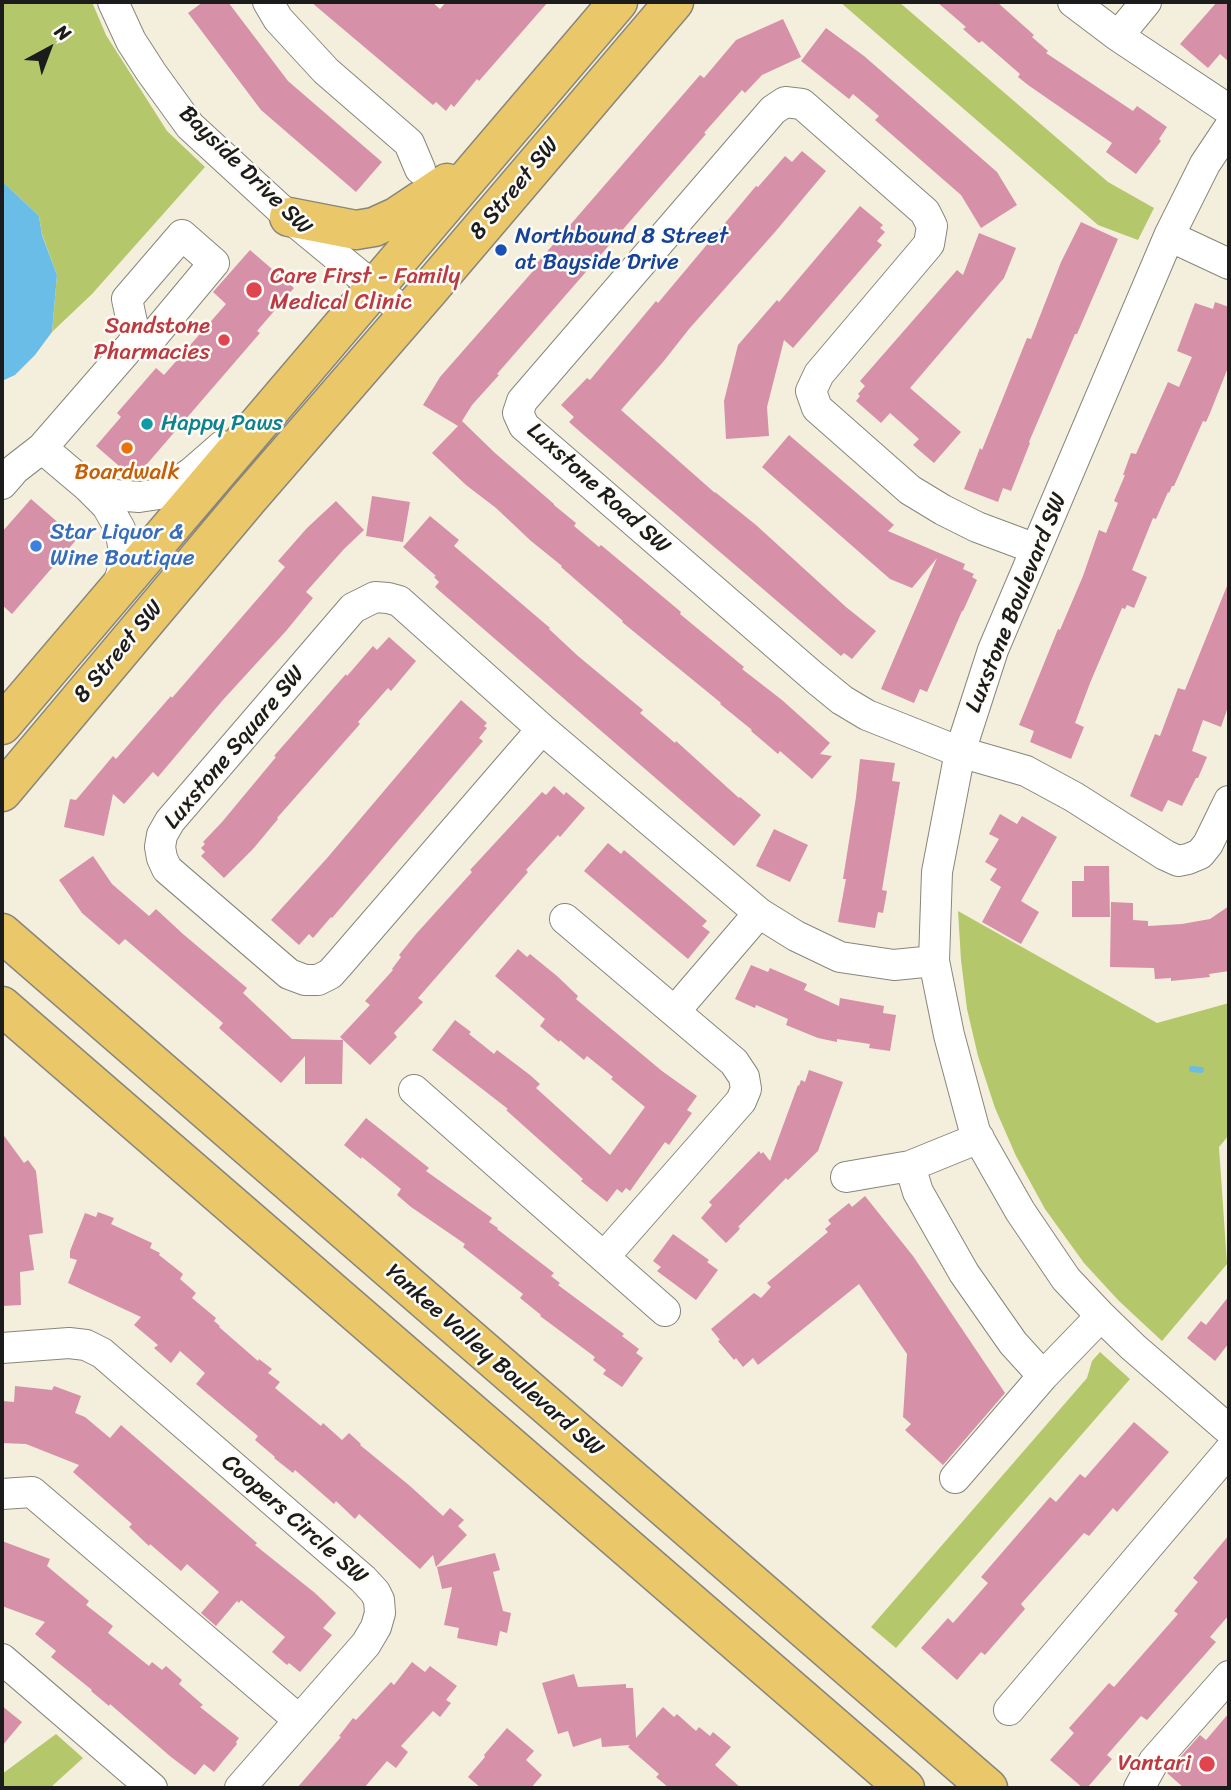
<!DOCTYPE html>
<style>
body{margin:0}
#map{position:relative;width:1231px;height:1790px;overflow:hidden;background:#f4efdc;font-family:Sriracha,sans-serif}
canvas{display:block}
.frame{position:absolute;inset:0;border:4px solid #1c1c1c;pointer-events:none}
.north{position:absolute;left:14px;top:14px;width:70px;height:70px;-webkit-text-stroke:5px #fdfcf7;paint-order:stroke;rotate:41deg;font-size:19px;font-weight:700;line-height:28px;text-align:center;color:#1c1c1c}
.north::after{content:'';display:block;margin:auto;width:24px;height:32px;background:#1c1c1c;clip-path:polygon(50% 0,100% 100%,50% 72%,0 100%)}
</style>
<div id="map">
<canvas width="1231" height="1790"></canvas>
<div class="frame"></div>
<div class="north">N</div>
</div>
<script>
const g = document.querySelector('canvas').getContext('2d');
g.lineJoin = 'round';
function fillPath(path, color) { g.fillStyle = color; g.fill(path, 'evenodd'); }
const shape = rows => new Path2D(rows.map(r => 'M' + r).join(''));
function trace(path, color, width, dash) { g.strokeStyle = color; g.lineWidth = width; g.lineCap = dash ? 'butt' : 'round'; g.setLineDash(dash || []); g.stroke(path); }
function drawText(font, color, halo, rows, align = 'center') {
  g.font = font + ' Sriracha,sans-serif'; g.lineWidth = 5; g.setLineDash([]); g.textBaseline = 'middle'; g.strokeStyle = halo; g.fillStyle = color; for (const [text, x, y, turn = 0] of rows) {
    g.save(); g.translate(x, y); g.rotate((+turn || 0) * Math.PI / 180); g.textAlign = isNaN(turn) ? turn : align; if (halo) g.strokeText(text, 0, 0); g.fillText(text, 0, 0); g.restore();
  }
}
fillPath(shape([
 [2,2,92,2,106,35,167,131,205,167,92,294,52,332,57,275,42,234,39,216,2,181],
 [840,2,899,2,1108,182,1154,208,1138,240,1098,225],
 [958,911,1157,1023,1229,1003,1229,1135,1219,1147,1227,1264,1162,1341,1119,1301,1084,1263,1045,1209,1016,1156,995,1108,978,1056,967,1009,961,960],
 [1100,1352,1130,1379,896,1648,871,1627,1087,1378,1092,1361],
 [56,1734,83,1758,50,1788,2,1788,2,1774]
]), '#b4c76b');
fillPath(shape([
 [2,181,39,216,42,235,57,275,52,332,35,355,15,375,2,381]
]), '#6abde6');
trace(shape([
 [1192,1069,1201,1070]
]), '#6abde6', 6);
fillPath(shape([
 [203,2,228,2,288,81,382,162,356,192,261,110,188,13],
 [311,2,432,2,440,9,446,2,548,2,479,81,477,79,454,107,451,104,446,111,436,102,433,105],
 [937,2,997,2,1034,35,1032,37,1048,51,1046,53,1133,111,1137,106,1167,127,1159,139,1161,141,1136,174,1106,152,1112,143,1028,85,1018,77,1020,74,982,41,979,43,963,29,966,27],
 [1217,2,1229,2,1229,62,1220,54,1208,68,1180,44],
 [783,19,801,57,762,75,745,93,742,90,704,133,706,134,497,374,499,375,472,405,462,421,495,453,554,504,554,505,576,523,574,526,599,547,601,545,681,612,680,614,744,667,742,669,782,700,830,743,820,754,832,756,812,779,780,751,778,754,751,731,752,730,720,704,721,703,622,622,623,621,561,567,562,566,531,541,496,508,466,485,432,453,458,426,423,405,440,377,534,270,532,269,700,75,704,78,736,40],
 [826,28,864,56,895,83,997,172,1017,205,981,228,961,195,875,120,879,116,853,94,849,99,801,61],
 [802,151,826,171,775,232,689,329,663,362,621,410,715,493,715,492,756,525,846,607,876,631,852,659,844,653,841,656,586,437,569,422,574,417,561,405,587,378,590,380,656,301,658,303,756,186,758,187,785,156,792,162],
 [860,206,883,225,880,228,885,232,877,241,882,245,793,348,784,340,767,407,769,436,726,439,724,401,738,345,777,300,779,302],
 [1081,222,1118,239,1077,334,1075,334,1029,442,1030,443,1011,491,1003,488,998,502,964,489,980,448,982,450,1027,338,1031,339,1061,262],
 [979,233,1016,248,1004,278,910,388,961,432,934,463,913,445,919,439,890,413,881,423,856,401,860,396,858,394,865,386,860,381,957,270,963,275],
 [250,250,294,288,257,331,260,333,134,479,96,446,121,417,117,413,156,368,164,375,226,304,213,292],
 [1215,302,1229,307,1229,365,1210,413,1206,422,1203,421,1174,486,1172,486,1169,493,1168,492,1156,519,1153,518,1132,570,1147,577,1134,608,1127,605,1125,609,1122,608,1090,683,1075,723,1084,727,1071,759,1030,742,1034,731,1019,725,1058,629,1060,630,1083,576,1099,530,1106,533,1118,503,1114,501,1125,475,1123,475,1131,453,1136,454,1168,382,1179,387,1192,357,1177,351,1195,303,1213,309],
 [789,435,894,525,888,531,965,564,963,569,974,574,972,577,977,580,963,611,962,611,927,692,920,689,914,703,881,689,937,558,912,588,890,579,762,467],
 [372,496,410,502,403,542,366,536],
 [31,499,77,539,12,614,2,605,2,532],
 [336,501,364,530,344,549,306,592,313,598,286,631,222,701,158,777,153,772,124,804,113,794,104,836,64,827,70,799,76,800,113,756,116,759,171,696,172,698,285,567,278,561,307,528],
 [430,516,459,540,454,546,550,628,549,629,578,656,643,710,640,713,675,743,676,741,739,798,740,797,761,815,734,846,435,587,439,582,434,577,436,576,403,547],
 [1229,581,1229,704,1221,727,1203,720,1192,751,1207,757,1198,778,1196,778,1182,806,1168,800,1162,812,1130,796,1155,734,1160,736,1178,688,1185,690],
 [389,637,416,661,391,691,388,688,358,722,360,724,277,818,278,819,253,849,224,878,201,856,205,852,201,848,205,844,203,842,222,822,276,757,274,756,346,674,347,676,373,646,377,650],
 [461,700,487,723,484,726,487,728,479,738,483,741,332,918,331,917,313,938,309,934,299,945,271,920,328,857],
 [860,759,895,763,892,781,900,782,882,890,887,891,883,913,878,912,875,928,838,922,846,879,843,879,856,797],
 [554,786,564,795,566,792,585,808,560,837,558,835,526,870,528,872,418,998,423,1002,394,1033,397,1037,370,1065,340,1037,370,1005,365,1001,393,970,392,969,401,957,399,955,416,934,472,872,470,870,542,792,546,795],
 [1000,814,1017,824,1022,816,1057,837,1021,901,1039,912,1021,944,982,922,1001,887,990,880,997,869,985,862,999,839,989,834],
 [774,829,808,845,790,882,756,866],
 [608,843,621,854,624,850,707,921,702,926,710,932,688,959,584,871],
 [93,856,112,884,149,916,156,909,183,934,247,988,243,993,292,1039,343,1040,342,1084,305,1084,305,1056,281,1083,219,1028,223,1023,125,939,119,945,82,913,59,880],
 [1084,866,1109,866,1110,917,1072,917,1072,881,1084,881],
 [1111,902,1133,903,1133,920,1148,921,1148,926,1182,924,1210,919,1229,906,1229,971,1209,974,1210,977,1171,981,1171,978,1155,979,1154,968,1110,967],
 [518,949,527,957,530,954,557,976,578,996,576,999,602,1021,662,1071,697,1096,687,1110,692,1113,669,1145,665,1142,630,1191,626,1188,622,1193,617,1189,607,1202,581,1181,583,1179,506,1110,508,1109,432,1050,455,1020,471,1032,469,1034,494,1054,497,1050,530,1075,540,1084,536,1088,610,1155,645,1107,611,1079,613,1077,587,1056,584,1060,560,1040,559,1042,540,1026,545,1019,495,976],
 [751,965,768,972,770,968,807,984,804,990,839,1006,840,998,884,1006,883,1013,896,1015,890,1051,869,1048,870,1044,837,1039,837,1042,818,1038,786,1025,788,1019,756,1005,755,1008,735,999],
 [809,1070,843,1082,818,1151,788,1180,786,1178,738,1227,740,1228,738,1231,726,1243,701,1218,712,1205,709,1202,759,1151,761,1154,763,1152,770,1161,798,1085,799,1086,801,1080,805,1082],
 [366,1118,429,1168,426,1171,492,1218,489,1222,498,1228,497,1229,554,1273,551,1276,560,1283,558,1285,624,1334,622,1336,639,1349,636,1353,643,1358,622,1387,603,1374,606,1370,593,1360,595,1357,540,1316,541,1315,520,1298,523,1294,463,1247,465,1244,411,1207,397,1195,401,1189,362,1157,361,1159,344,1145],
 [2,1133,24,1163,28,1160,36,1171,43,1233,29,1235,34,1270,20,1272,21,1305,2,1306],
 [865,1196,913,1256,1005,1393,943,1465,905,1430,911,1424,903,1417,907,1354,859,1284,758,1365,753,1358,743,1367,736,1358,734,1360,718,1341,720,1340,711,1329,754,1293,761,1298,771,1287,767,1283,828,1232,825,1229,831,1224,828,1220,849,1203,852,1207],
 [98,1212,114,1218,111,1224,152,1243,150,1248,160,1253,159,1255,183,1274,180,1279,196,1293,192,1298,216,1318,214,1321,220,1326,219,1327,258,1361,259,1359,272,1369,268,1373,280,1382,275,1388,321,1426,323,1423,342,1440,349,1433,361,1444,360,1445,410,1486,443,1516,450,1508,464,1520,458,1526,467,1535,436,1567,433,1555,420,1569,359,1514,355,1519,336,1501,334,1504,295,1470,293,1473,274,1458,275,1457,255,1440,258,1436,196,1384,205,1373,180,1351,171,1363,154,1348,158,1345,134,1325,141,1317,68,1283,77,1260,70,1258,70,1251,85,1213,96,1217],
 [673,1234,709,1260,707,1262,718,1270,696,1300,657,1271,661,1267,653,1261],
 [1229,1296,1229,1343,1215,1361,1187,1338,1201,1321,1206,1325],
 [15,1386,52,1390,54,1386,81,1396,75,1413,85,1417,110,1438,121,1425,257,1543,255,1545,315,1593,336,1613,323,1628,332,1635,300,1672,289,1663,287,1665,272,1652,285,1637,241,1600,239,1603,237,1601,216,1626,201,1613,219,1592,187,1564,181,1571,150,1544,149,1546,129,1527,132,1524,73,1472,79,1465,26,1444,2,1443,3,1401,14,1402],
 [1134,1422,1169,1452,1117,1512,1113,1508,1089,1536,1084,1533,1021,1604,1025,1609,985,1655,981,1652,957,1680,921,1648,948,1618,953,1623,988,1583,981,1577,1050,1497,1056,1502,1080,1474,1085,1478],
 [1229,1535,1229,1615,1210,1637,1216,1642,1147,1720,1141,1716,1107,1755,1112,1759,1087,1788,1083,1788,1050,1760,1074,1733,1069,1728,1109,1683,1114,1687,1178,1614,1174,1611,1198,1582,1193,1578],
 [2,1541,50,1559,47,1566,89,1601,86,1605,113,1626,108,1633,149,1666,152,1662,162,1670,166,1666,182,1680,179,1684,203,1705,200,1707,239,1738,236,1742,237,1744,214,1772,204,1764,195,1775,171,1757,110,1704,109,1706,91,1691,92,1690,51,1657,56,1651,35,1634,45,1622,2,1606],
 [495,1553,500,1570,493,1572,503,1611,511,1613,507,1633,500,1631,497,1646,457,1638,459,1628,444,1625,452,1587,442,1589,437,1567],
 [412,1662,425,1672,430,1666,457,1686,446,1700,451,1703,440,1717,433,1711,401,1746,408,1752,396,1768,387,1761,364,1788,297,1788,341,1737,339,1736,353,1718,356,1720,391,1682,394,1685],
 [574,1674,578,1687,626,1684,626,1688,633,1688,636,1738,663,1707,674,1717,677,1714,696,1731,699,1727,710,1736,713,1732,731,1747,715,1765,741,1788,669,1788,656,1777,659,1774,628,1747,630,1745,602,1747,601,1738,573,1747,568,1731,558,1734,542,1683],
 [2,1706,22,1722,2,1746],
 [1229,1713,1229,1788,1184,1788,1167,1773,1168,1771,1200,1735,1206,1740],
 [507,1728,534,1751,526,1760,542,1775,531,1788,481,1788,468,1777,485,1757,484,1755]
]), '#d690a8');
const minor = shape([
 [113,2,131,41,151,72,190,126,289,217,408,315],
 [268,2,278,19,326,71,409,143,420,169],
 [1073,2,1118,36,1229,110],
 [1118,36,1146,2],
 [1229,128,1205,164,1169,236,993,650,960,752,937,872,934,961,949,1035,975,1132,1020,1211,1066,1279,1101,1316,1133,1347,1229,1430],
 [1169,236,1229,264],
 [42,448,141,334,149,341,214,263,182,235,127,299,133,327,141,334],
 [2,484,15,469,42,448,87,486,107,506,120,529,124,551,122,572,116,590],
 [87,486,102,492,115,495,139,497,159,494,191,473,222,446],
 [1036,549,977,527,943,510,910,490,817,408,811,391,819,374,929,244,932,226,925,212,802,104,785,102,773,110,522,401,518,413,524,426,815,678,842,700,867,715,960,752,1026,771,1074,797,1165,855,1178,861,1188,859,1200,854,1208,844,1229,801],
 [542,729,339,964,330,974,318,980,305,980,289,974,167,869,162,858,160,847,162,835,170,821,353,608,375,597,388,598,399,601,542,729,759,913,796,936,840,957,894,965,934,961],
 [565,919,734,1062,744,1077,746,1089,741,1101,604,1257],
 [675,1011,759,913],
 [414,1090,665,1311],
 [910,1166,918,1192,964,1273,1013,1343,1043,1376],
 [846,1177,910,1166,979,1138],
 [2,1348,69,1343,86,1345,102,1353,363,1579,375,1592,379,1600,380,1613,376,1627,366,1644,240,1788],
 [955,1478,1043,1376,1101,1316],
 [2,1494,32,1492,299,1720],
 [2,1659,152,1788],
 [1009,1710,1229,1451],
 [1139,1788,1154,1761,1229,1676]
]);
const major = shape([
 [289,217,356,230,374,227,396,217,447,183],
 [2,725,618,2],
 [2,792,248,499,428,291,674,2],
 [2,933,988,1788],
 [2,1006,905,1788]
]);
trace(minor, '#88867c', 32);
trace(major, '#88867c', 41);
trace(minor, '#fff', 30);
trace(major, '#eac769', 38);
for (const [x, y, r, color] of [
 [501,250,7,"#1a4fb4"],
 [254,290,9,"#e0444e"],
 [224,340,7,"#e0444e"],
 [147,424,7,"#0f9aa8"],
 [127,448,7,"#e8710a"],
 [36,546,7,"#3f7fe0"],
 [1207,1764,9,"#e0444e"]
]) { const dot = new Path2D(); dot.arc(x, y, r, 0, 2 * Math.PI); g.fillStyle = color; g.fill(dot); trace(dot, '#fdfcf7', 2.5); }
drawText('23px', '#1c1c1c', '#fdfcf7', [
 ["Bayside Drive SW",245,171,44],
 ["8 Street SW",515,189,-50],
 ["Luxstone Road SW",598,489,42],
 ["Luxstone Boulevard SW",1017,603,-68],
 ["8 Street SW",119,652,-50],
 ["Luxstone Square SW",235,748,-50],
 ["Yankee Valley Boulevard SW",494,1361,41],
 ["Coopers Circle SW",294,1520,41]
]);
drawText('23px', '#164399', '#fdfcf7', [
 ["Northbound 8 Street",515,237],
 ["at Bayside Drive",515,263]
], 'left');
drawText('23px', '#be3a42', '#fdfcf7', [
 ["Care First - Family",270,277,"left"],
 ["Medical Clinic",270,303,"left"],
 ["Sandstone",210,327],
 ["Pharmacies",210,353],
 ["Vantari",1191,1764]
], 'right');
drawText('23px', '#0d838f', '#fdfcf7', [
 ["Happy Paws",161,424]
], 'left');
drawText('23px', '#c56008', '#fdfcf7', [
 ["Boardwalk",127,473]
]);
drawText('23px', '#366cbe', '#fdfcf7', [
 ["Star Liquor &",50,533],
 ["Wine Boutique",50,559]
], 'left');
</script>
